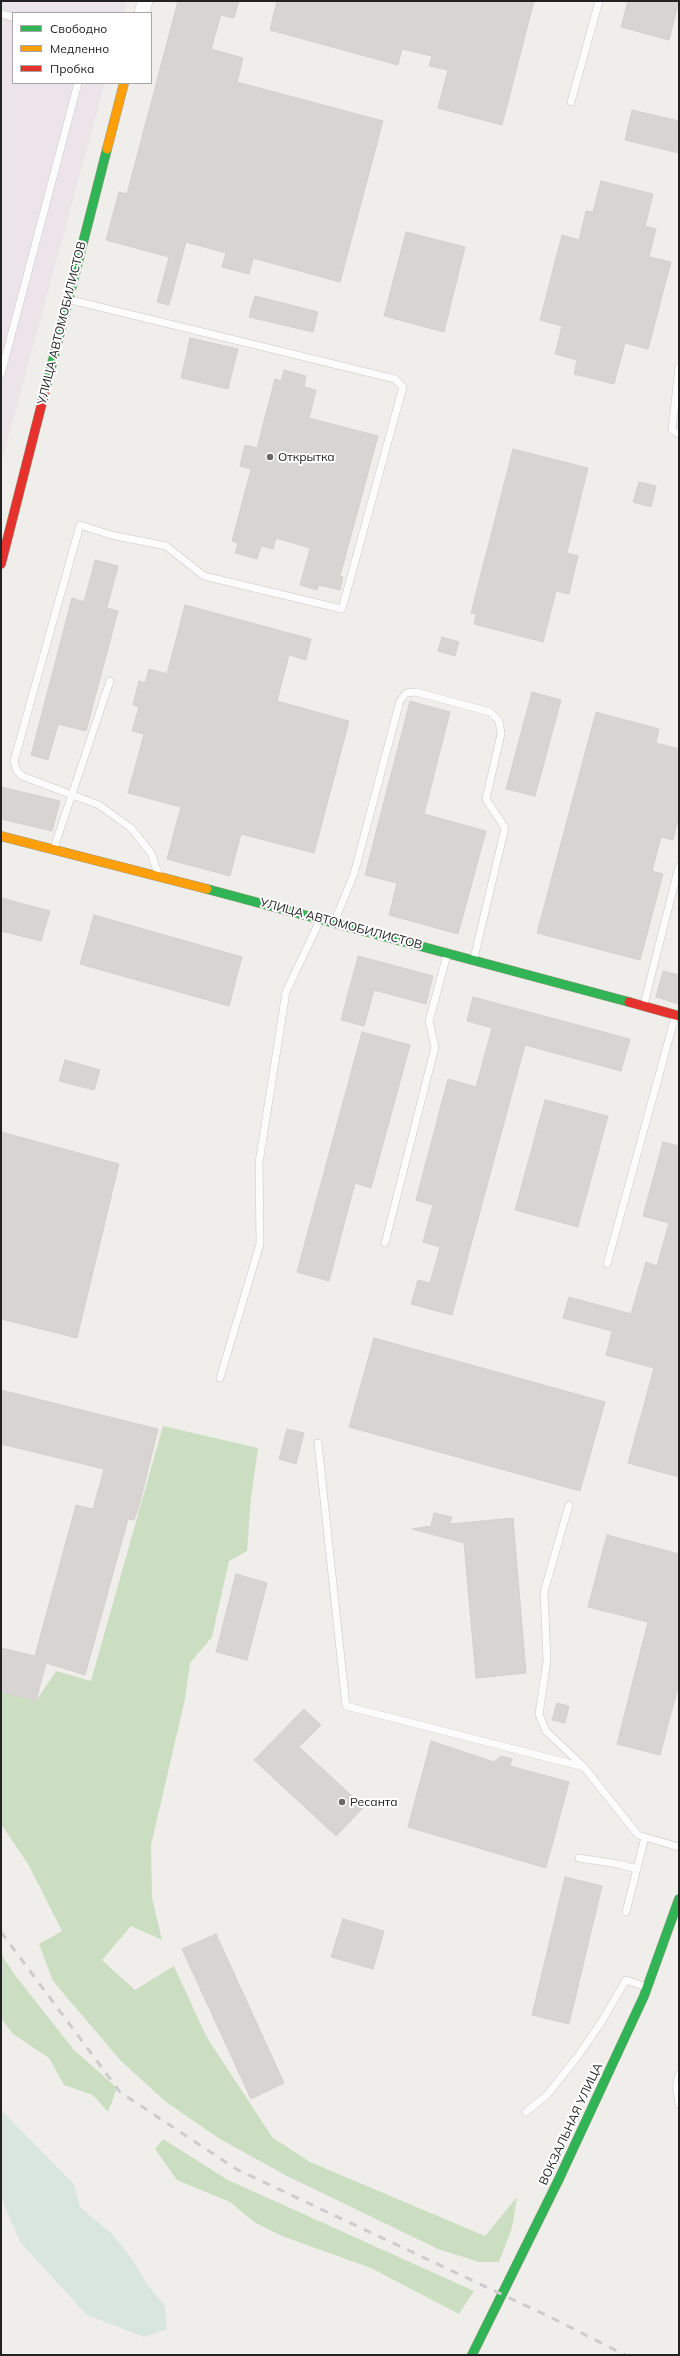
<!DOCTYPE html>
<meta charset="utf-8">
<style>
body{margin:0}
#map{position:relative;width:680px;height:2356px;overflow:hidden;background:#f0eeeb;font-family:Mulish,sans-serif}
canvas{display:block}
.frame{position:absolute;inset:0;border:2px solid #222;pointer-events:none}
.legend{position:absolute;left:12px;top:12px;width:140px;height:72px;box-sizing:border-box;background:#fff;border:1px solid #a7a7a7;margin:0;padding:5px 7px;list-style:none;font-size:12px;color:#222}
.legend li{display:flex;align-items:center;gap:8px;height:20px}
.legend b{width:20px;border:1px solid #a7a7a7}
</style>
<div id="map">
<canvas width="680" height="2356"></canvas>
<div class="frame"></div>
<ul class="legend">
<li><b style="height:5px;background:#30b455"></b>Свободно</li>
<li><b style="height:5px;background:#ff9f0a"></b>Медленно</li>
<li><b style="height:5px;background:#e5322d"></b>Пробка</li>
</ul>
</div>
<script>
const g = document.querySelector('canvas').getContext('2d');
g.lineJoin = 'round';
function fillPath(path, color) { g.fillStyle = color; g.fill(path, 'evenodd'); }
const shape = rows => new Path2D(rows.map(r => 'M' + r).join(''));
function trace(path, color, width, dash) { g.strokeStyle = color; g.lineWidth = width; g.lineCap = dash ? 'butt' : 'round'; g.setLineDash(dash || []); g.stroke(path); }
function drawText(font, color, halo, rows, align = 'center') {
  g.font = font + ' Mulish,sans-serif'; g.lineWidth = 4; g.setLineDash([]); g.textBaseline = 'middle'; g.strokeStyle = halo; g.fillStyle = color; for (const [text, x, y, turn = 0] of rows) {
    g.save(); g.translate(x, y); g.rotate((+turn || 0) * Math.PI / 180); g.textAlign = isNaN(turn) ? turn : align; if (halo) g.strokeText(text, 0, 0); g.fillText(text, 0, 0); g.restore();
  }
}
fillPath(shape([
 [1,1,127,1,124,13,13,13,13,83,105,83,1,464]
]), '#ede4e9');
fillPath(shape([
 [163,1426,258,1448,251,1497,247,1551,229,1561,212,1637,190,1663,185,1699,151,1845,152,1898,162,1940,131,1926,102,1960,135,1990,174,1966,206,2036,272,2137,310,2162,485,2236,517,2197,512,2228,499,2262,479,2262,438,2249,287,2176,220,2139,166,2102,120,2060,53,1981,39,1944,62,1931,28,1864,1,1824,1,1692,36,1701,56,1671,91,1681],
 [1,1954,14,1974,74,2050,117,2088,108,2112,93,2095,64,2085,49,2058,13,2034,1,2018],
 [163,2139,228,2180,474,2291,459,2314,371,2268,282,2236,254,2222,230,2202,177,2180,155,2149]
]), '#cbdec1');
fillPath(shape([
 [1,2110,74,2184,80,2207,112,2234,133,2260,146,2283,165,2306,167,2329,144,2337,87,2315,20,2242,1,2197]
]), '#d9e6de');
const building = shape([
 [178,1,239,1,234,18,221,15,211,49,243,58,237,82,383,121,340,282,253,258,249,274,222,267,226,253,186,242,169,305,157,302,169,257,106,240,119,192,127,194,178,1],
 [277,1,534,1,502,125,438,108,448,70,429,66,432,56,402,49,398,65,270,30,277,1],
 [628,1,679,1,669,40,621,27,628,1],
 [632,110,679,121,679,153,625,140,632,110],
 [601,181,653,194,645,226,656,229,649,257,671,262,648,349,625,343,614,384,574,374,577,360,555,354,562,326,540,320,562,235,579,240,586,211,593,212,601,181],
 [406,232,465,247,444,332,384,316,406,232],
 [255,296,318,312,313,332,249,317,255,296],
 [190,338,238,349,228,389,181,378,190,338],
 [284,370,306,376,304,387,316,390,309,418,378,436,340,576,343,577,340,590,319,585,317,590,300,585,310,548,276,538,273,549,261,546,257,559,235,553,238,543,232,541,251,469,240,466,245,445,257,448,275,379,281,381,284,370],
 [513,449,588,468,567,553,578,556,569,594,556,591,543,642,474,624,476,614,471,613,513,449],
 [639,482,656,486,651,507,633,502,639,482],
 [95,560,118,566,107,608,118,611,86,731,58,724,48,760,31,755,72,598,84,602,95,560],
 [185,605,311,639,306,660,289,655,277,701,349,721,314,853,241,834,230,876,167,859,181,807,128,793,144,734,132,731,139,707,133,705,139,681,145,683,149,669,167,674,185,605],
 [442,637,459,642,455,656,438,651,442,637],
 [532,692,561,700,535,796,506,789,532,692],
 [410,701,450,712,424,814,486,831,458,934,389,915,397,883,365,875,410,701],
 [596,712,659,729,656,743,679,749,679,816,673,840,661,837,652,871,663,874,640,960,537,933,596,712],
 [1,787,60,801,52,831,1,819,1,787],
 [1,898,50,911,41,941,1,931,1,898],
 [94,915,242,957,229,1006,80,964,94,915],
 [358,956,433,976,426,1004,374,990,364,1026,341,1020,358,956],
 [663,971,679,975,679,1004,656,997,663,971],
 [473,997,630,1039,621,1071,525,1045,452,1315,411,1304,418,1280,430,1283,440,1247,423,1242,433,1205,416,1200,448,1079,476,1087,492,1028,467,1021,473,997],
 [362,1032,410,1045,371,1188,355,1183,329,1281,297,1272,362,1032],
 [65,1060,100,1070,94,1090,59,1081,65,1060],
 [545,1100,608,1116,578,1227,515,1210,545,1100],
 [1,1132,119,1164,77,1338,1,1319,1,1132],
 [663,1142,679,1146,679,1477,628,1463,654,1368,606,1355,612,1331,563,1318,569,1297,631,1314,646,1262,657,1266,669,1223,643,1216,663,1142],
 [374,1338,605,1402,580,1491,349,1427,374,1338],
 [1,1390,158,1429,139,1506,134,1520,128,1519,85,1675,46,1663,36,1701,1,1692,1,1648,35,1656,76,1505,93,1509,104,1469,1,1444,1,1390],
 [287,1429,304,1433,296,1464,279,1459,287,1429],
 [434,1513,452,1517,450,1524,513,1518,526,1673,476,1678,464,1543,412,1529,431,1526,434,1513],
 [607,1535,679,1554,679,1683,660,1755,617,1744,648,1622,588,1607,607,1535],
 [236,1574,267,1583,247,1660,216,1652,236,1574],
 [557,1703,569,1706,565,1723,552,1720,557,1703],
 [304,1709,321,1725,299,1747,364,1807,336,1836,254,1760,304,1709],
 [431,1741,494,1762,501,1756,512,1759,510,1766,569,1782,546,1868,408,1827,431,1741],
 [565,1877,602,1886,569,2024,532,2015,565,1877],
 [343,1919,384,1931,373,1969,331,1957,343,1919],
 [216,1934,284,2083,251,2099,182,1949,216,1934]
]);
fillPath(building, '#d7d4d2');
trace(building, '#d3d0cc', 1);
const lane = shape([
 [1,14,13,17],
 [571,102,599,1],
 [71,300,395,379,403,387,342,609,204,576,166,546,111,535,80,525,14,761,17,771,22,776,99,805,131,828,151,853,158,873],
 [679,367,672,430,679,434],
 [1,374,78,83],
 [54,848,110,681],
 [335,920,354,874,400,701,406,693,416,692,490,712,499,721,501,734,486,799,505,828,474,958],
 [644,1004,679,866],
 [385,1243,435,1047,429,1021,447,955],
 [607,1264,675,1017],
 [220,1378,260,1244,259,1163,286,992,320,920],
 [318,1443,346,1706,584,1767,638,1835,679,1847],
 [569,1505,544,1592,547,1661,539,1714,546,1731,583,1766],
 [579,1858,618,1864,637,1869],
 [626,1912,645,1837],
 [679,2074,676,2087,679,2104],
 [526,2112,547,2095,578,2056,602,2021,626,1980,646,1987]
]);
const street = shape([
 [142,13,145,1]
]);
const fast = shape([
 [45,391,107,149],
 [207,889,629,1002],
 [472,2355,559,2179,644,1996,679,1899]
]);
const slow = shape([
 [107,149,124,83],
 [1,836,207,889]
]);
const jam = shape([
 [1,564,45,391],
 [629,1002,679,1016]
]);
trace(lane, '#c9c8c7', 8);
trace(street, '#c9c8c7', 16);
trace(fast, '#999a82', 10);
trace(slow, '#999a82', 10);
trace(jam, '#999a82', 10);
trace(lane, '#fdfcfc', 7);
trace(street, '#fdfcfc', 15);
trace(fast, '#30b455', 9);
trace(slow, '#ff9f0a', 9);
trace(jam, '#e5322d', 9);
trace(shape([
 [1,1932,120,2092,236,2169,552,2318,625,2355]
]), '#ccc', 3, [8, 8]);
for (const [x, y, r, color] of [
 [270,457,4,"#6a6968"],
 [342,1802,4,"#6a6968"]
]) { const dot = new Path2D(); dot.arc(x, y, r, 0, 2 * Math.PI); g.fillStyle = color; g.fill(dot); trace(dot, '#fff', 1.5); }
drawText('12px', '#222', '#fff', [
 ["УЛИЦА АВТОМОБИЛИСТОВ",62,323,-76],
 ["УЛИЦА АВТОМОБИЛИСТОВ",341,924,15],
 ["ВОКЗАЛЬНАЯ УЛИЦА",571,2124,-65]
]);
drawText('12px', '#222', '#fff', [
 ["Открытка",278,457],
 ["Ресанта",350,1802]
], 'left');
</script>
